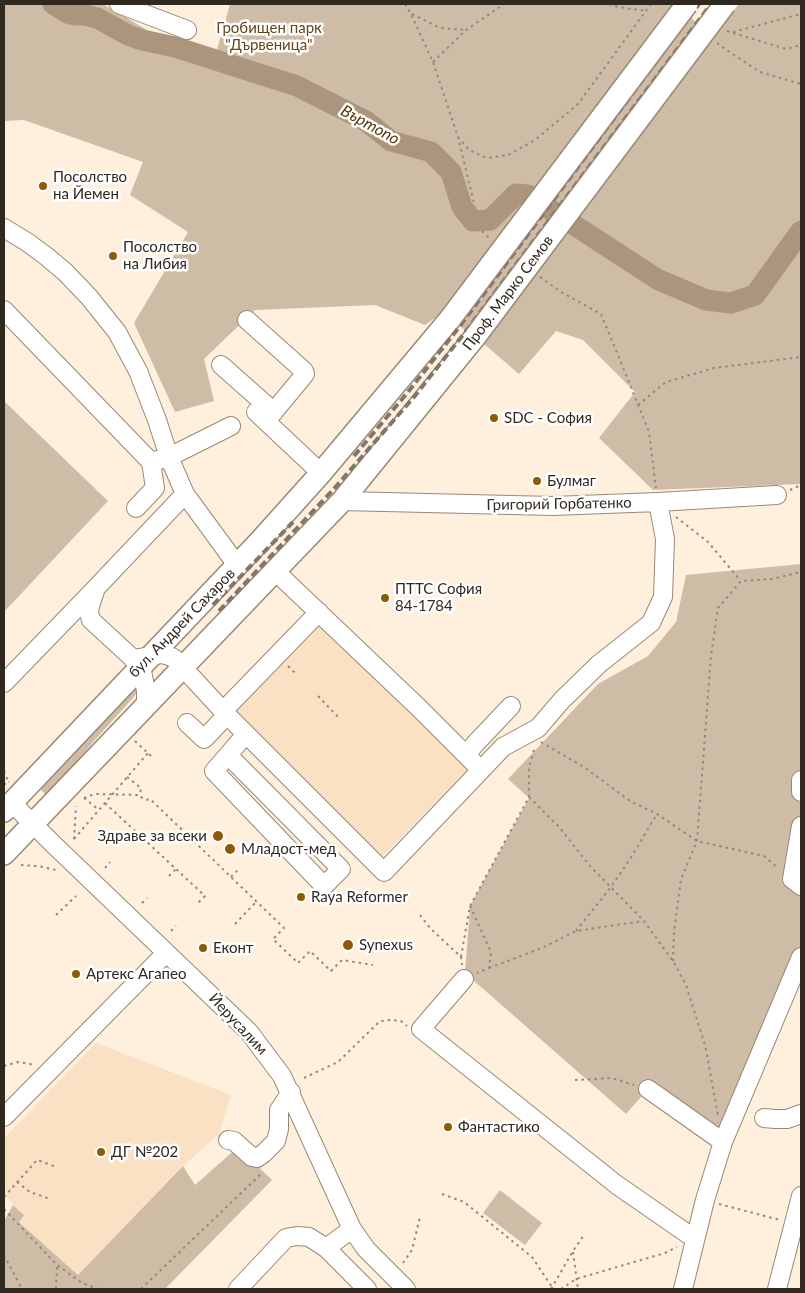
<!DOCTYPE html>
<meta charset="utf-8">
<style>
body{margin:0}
#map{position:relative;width:805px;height:1293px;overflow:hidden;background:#ffefdd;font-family:Lato,sans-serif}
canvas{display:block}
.frame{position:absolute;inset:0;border:5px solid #302920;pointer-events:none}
</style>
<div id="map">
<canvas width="805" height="1293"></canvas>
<div class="frame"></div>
</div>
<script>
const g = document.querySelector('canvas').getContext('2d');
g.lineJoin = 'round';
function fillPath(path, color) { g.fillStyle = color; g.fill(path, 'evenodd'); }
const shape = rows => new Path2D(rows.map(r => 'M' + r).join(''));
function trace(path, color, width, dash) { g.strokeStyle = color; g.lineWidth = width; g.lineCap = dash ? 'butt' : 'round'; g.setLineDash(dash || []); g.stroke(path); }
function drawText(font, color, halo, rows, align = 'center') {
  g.font = font + ' Lato,sans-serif'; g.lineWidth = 5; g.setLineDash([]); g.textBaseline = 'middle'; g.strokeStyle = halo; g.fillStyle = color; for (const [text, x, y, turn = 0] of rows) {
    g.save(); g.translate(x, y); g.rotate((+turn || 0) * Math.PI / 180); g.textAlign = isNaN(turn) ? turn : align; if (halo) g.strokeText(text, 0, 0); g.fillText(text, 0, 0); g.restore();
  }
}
fillPath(shape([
 [322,624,469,768,381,858,234,714],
 [96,1043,231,1095,219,1134,183,1166,78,1275,19,1221,24,1215,4,1195,4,1138]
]), '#fae1c4');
fillPath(shape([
 [4,4,103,4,147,30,216,53,230,4,680,4,711,40,739,4,801,4,801,484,653,490,599,438,635,392,583,340,556,331,519,374,484,344,442,313,425,325,375,305,255,310,204,359,214,401,175,412,134,323,188,232,130,195,143,162,24,120,4,121],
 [4,401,108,501,4,612],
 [801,564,801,957,723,1142,648,1089,626,1114,465,973,470,906,529,798,508,779,598,684,648,656,676,622,686,575],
 [139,685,137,692,133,698,93,742,74,766,47,794,45,794,41,790,41,786,111,704],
 [238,1147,272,1180,165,1289,4,1289,4,1221,13,1205,24,1215,19,1222,78,1275,183,1166,195,1185],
 [500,1190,542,1223,525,1245,483,1213]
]), '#cfbca6');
trace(shape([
 [53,4,67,13,75,15,85,15,97,18,128,35,142,40,175,47,297,86,366,121,391,141,431,152,451,172,462,207,473,221,490,220,516,194,528,195,657,279,706,300,731,303,755,295,801,231]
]), '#ab967d', 21);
const minor = shape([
 [119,4,187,30],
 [4,228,27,242,46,256,65,272,89,297,117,332,138,371,157,420,169,457,185,494,237,565],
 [4,310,151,462,169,457,231,426],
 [247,320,304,371,305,374,266,421],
 [221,365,274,412],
 [256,412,321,473],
 [342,501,553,506,658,502,777,495],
 [136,508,155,488,151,462],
 [275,571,418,707,481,770],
 [95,591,90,606,89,613,91,620,141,666,146,691,146,707],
 [133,659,162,654,172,657,176,660,223,711,384,872,503,747,538,728,562,700,599,664,651,623,663,597,665,539,658,502],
 [4,683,95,589,185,494],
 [223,711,319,612],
 [187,723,204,739,227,715],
 [228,755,341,869,324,886,214,771,228,755,246,734],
 [466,755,475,744,511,706],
 [801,780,801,792],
 [12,803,52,843,249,1032,282,1076,352,1229,366,1249,406,1289],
 [801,826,792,879,801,886],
 [464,979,421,1029,617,1185,695,1239],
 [648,1089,723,1142],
 [4,1117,166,953],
 [764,1118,775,1119,787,1119,801,1114],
 [228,1140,234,1141,252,1157,257,1158,264,1153,276,1141,279,1129,279,1110,291,1092],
 [326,1248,352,1229],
 [238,1289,286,1238,297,1236,309,1237,326,1248,367,1289],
 [683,1289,705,1200,723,1142,801,957],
 [777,1289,801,1196]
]);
const major = shape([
 [4,811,260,541,321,473,450,319],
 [4,854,342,501,475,337]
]);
trace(minor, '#9a8874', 20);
trace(major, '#9a8874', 24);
trace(shape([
 [405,4,411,14,433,62,458,137,475,207],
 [609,4,618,7,646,11],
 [412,14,440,28,466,30],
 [727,31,786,49,801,45],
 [733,32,801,14],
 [717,43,725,49,760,72,801,84],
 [433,62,466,30,504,4],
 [458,137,469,150,487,158,508,155,535,140,578,104,651,4],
 [482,231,489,238],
 [540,277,561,292,601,314,622,365,649,432,656,488],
 [638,405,666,382,714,368,801,357],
 [790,490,801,485],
 [676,517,708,542,740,580],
 [288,666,297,675],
 [318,696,340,719],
 [135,741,151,756],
 [541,742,584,767,630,801,657,814,697,841,764,856,778,868],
 [4,771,8,781],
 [127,777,141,788,140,795],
 [4,785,8,781,9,782],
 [529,797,560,828,589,865,644,921,673,961,686,985,705,1045,718,1115],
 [84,798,95,794,140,795,142,798,146,800,150,799,284,928,273,939,298,963,310,951,331,971,342,960,373,965],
 [84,798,99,810],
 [105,803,205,896,198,903],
 [130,838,135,832],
 [74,839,148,753],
 [74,839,76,806],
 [21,865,38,866,56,870],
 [105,868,110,862],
 [169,876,176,869],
 [231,877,239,869],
 [142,903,147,898],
 [470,906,491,952,489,968,477,973],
 [56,915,76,896],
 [420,915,430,928,461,957,462,965],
 [235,924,256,902],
 [171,931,176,926],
 [576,931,611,887,630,859,657,814],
 [461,957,470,906,529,797,529,768,535,746],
 [673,961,674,932,681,879,697,841,711,656,718,608,741,581,772,579,801,572],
 [489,968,542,948,576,931,643,921],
 [4,1066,18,1062,35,1065],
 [304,1078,338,1062,380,1021,391,1020,401,1021,407,1026],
 [575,1080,612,1078,634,1085],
 [17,1182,30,1192,50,1199],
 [442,1194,464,1202,532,1257,552,1287,555,1289],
 [4,1197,37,1160,54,1166],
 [719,1204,780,1220],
 [4,1209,57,1265,82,1283,98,1289],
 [573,1252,578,1289],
 [4,1255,22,1289],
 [403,1263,412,1250,420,1217],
 [56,1289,57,1265],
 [141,1289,262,1173],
 [551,1289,573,1251,584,1235],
 [561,1289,576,1279,665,1253,677,1247]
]), '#94887b', 2, [2.5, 4]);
trace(minor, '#fff', 18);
trace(major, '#fff', 21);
trace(shape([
 [354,456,408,392,460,326,699,4],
 [213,605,293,522],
 [219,611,332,491,414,397,466,331,711,4]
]), '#81766a', 4, [8, 4]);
const majorBridge = shape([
 [450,319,687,4],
 [475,337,725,4]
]);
trace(majorBridge, '#9a8874', 24, []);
trace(majorBridge, '#fff', 21);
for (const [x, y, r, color] of [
 [43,186,5,"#8d5a06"],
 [113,256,5,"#8d5a06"],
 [494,418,5,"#8d5a06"],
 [537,481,5,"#8d5a06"],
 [385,598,5,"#8d5a06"],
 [218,836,6,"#8d5a06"],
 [230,849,6,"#8d5a06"],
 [301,897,5,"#8d5a06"],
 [348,945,6,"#8d5a06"],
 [203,948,5,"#8d5a06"],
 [76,974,5,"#8d5a06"],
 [448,1127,5,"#8d5a06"],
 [101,1152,5,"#8d5a06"]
]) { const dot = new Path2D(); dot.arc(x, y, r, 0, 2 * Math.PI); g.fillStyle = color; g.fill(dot); trace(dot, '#fff', 2); }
drawText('15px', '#65451a', '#fff', [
 ["Гробищен парк",269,28],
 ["\"Дървеница\"",269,45]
]);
drawText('15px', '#302920', '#fff', [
 ["Посолство",53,177],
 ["на Йемен",53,194],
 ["Посолство",123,247],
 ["на Либия",123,264],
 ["SDC - София",504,418],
 ["Булмаг",547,481],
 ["ПТТС София",395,589],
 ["84-1784",395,606],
 ["Здраве за всеки",207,836,"right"],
 ["Младост-мед",241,849],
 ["Raya Reformer",311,897],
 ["Synexus",359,945],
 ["Еконт",213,948],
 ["Артекс Агапео",86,974],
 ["Фантастико",458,1127],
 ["ДГ №202",111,1152]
], 'left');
drawText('15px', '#302920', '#fff', [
 ["Проф. Марко Семов",508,293,-53],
 ["Григорий Горбатенко",559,504,-1],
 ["бул. Андрей Сахаров",182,623,-46],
 ["Йерусалим",238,1024,47]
]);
drawText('italic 16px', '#563708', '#fff', [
 ["Въртопо",370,125,29]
]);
</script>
